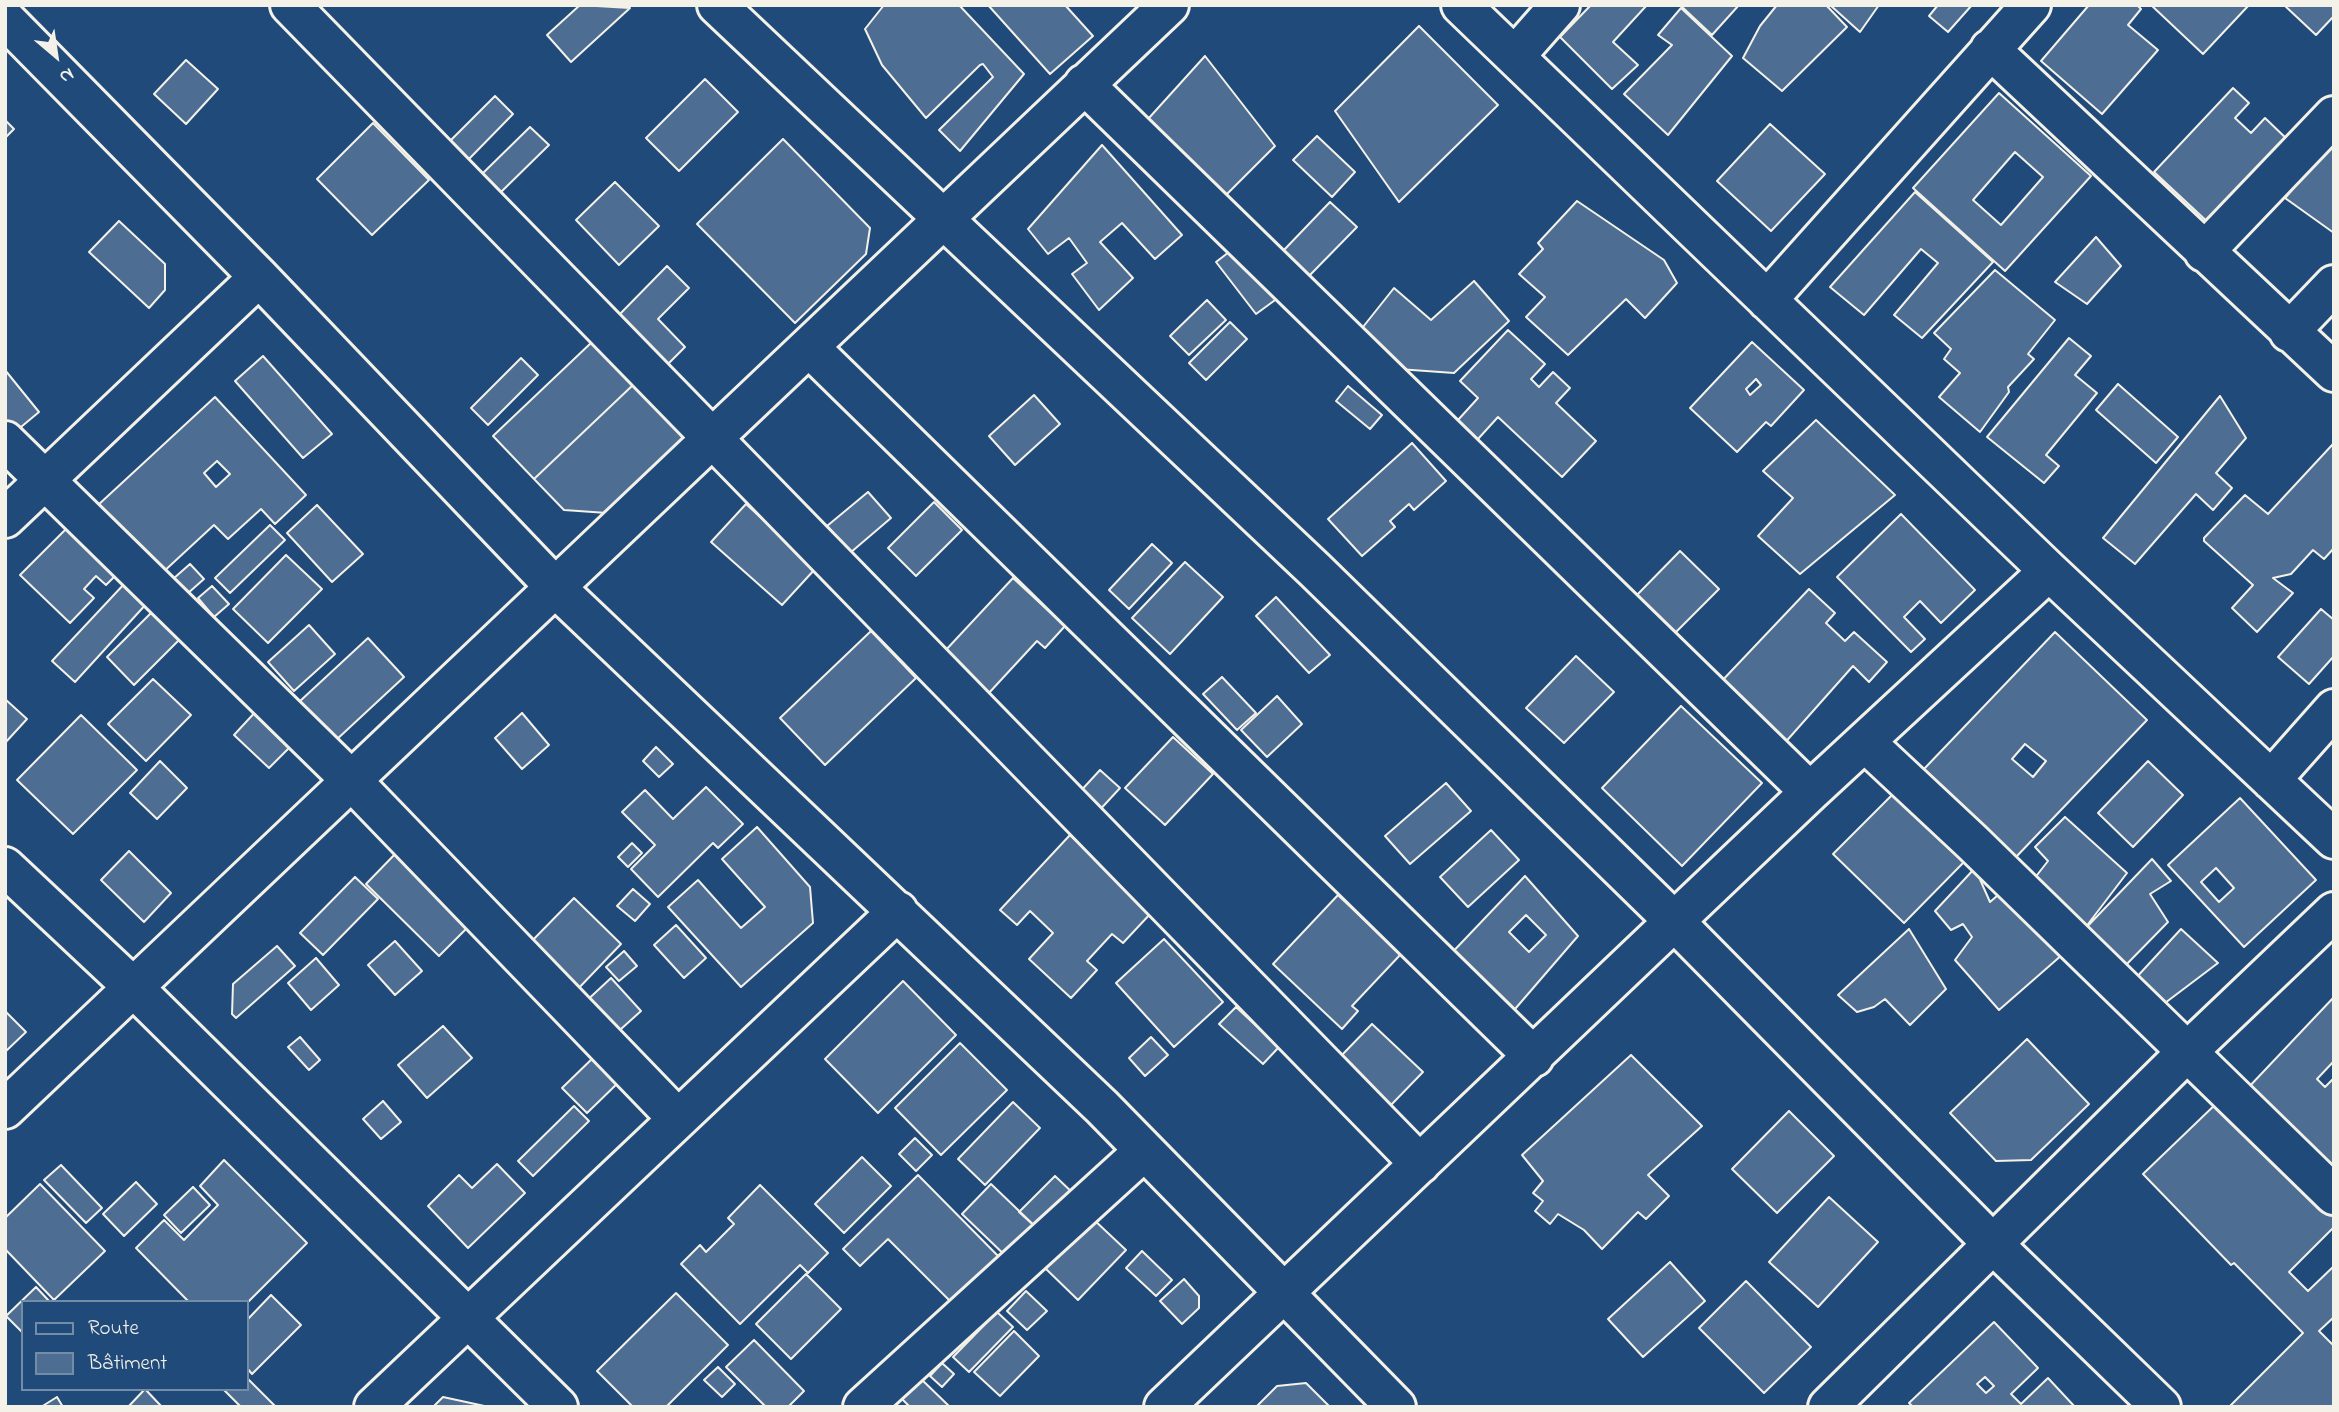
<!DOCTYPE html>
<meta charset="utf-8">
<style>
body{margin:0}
#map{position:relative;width:2339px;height:1412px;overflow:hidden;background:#1f4a7a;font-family:"Indie Flower",sans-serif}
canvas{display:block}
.frame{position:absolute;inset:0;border:7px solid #f4f1e8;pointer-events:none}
.legend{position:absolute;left:21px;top:1300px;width:228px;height:91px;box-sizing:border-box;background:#1f4a7a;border:2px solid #748da6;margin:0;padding:9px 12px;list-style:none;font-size:21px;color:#f4f1e8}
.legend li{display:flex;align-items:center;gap:14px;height:35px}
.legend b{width:35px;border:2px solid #748da6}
.north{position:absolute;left:21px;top:21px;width:70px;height:70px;-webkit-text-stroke:5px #1f4a7a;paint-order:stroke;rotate:151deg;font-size:19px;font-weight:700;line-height:28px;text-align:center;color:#f4f1e8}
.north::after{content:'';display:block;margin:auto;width:24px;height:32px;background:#f4f1e8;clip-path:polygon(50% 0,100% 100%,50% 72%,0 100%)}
</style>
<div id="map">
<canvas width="2339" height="1412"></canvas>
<div class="frame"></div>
<ul class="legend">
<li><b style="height:9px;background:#1f4a7a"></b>Route</li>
<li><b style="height:19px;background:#4d6e92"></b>Bâtiment</li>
</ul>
<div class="north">N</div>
</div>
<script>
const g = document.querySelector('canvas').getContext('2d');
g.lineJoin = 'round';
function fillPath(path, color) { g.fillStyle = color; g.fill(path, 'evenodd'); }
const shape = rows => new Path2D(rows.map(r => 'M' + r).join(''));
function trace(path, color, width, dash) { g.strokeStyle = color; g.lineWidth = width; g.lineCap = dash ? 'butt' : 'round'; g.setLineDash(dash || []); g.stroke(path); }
const building = shape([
 [580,5,630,8,571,62,547,35,580,5],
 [884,5,959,5,1024,74,960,151,939,130,993,77,983,64,980,65,926,118,882,65,865,29,884,5],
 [988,5,1065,5,1093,36,1050,74,988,5],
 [1591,5,1647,5,1613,42,1638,65,1612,89,1560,37,1591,5],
 [1680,5,1739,5,1712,35,1680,5],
 [1777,5,1826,5,1847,27,1782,91,1743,58,1760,26,1777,5],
 [1830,5,1879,5,1860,32,1830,5],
 [1938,5,1972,5,1948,32,1929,16,1938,5],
 [2089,5,2137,5,2141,9,2128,25,2158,50,2102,114,2041,61,2089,5],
 [2151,5,2249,5,2203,54,2151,5],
 [2284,5,2334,5,2334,16,2316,35,2284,5],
 [1681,8,1732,56,1668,135,1624,94,1672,45,1658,35,1681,8],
 [1419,26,1498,105,1399,202,1335,111,1419,26],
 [1205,56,1275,146,1220,201,1139,129,1205,56],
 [186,60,218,89,186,124,154,94,186,60],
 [705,79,738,112,679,171,646,138,705,79],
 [2233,88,2249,103,2235,118,2251,133,2265,118,2290,142,2212,226,2154,172,2233,88],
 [1999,93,2091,176,2005,271,1913,188,1999,93],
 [2015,152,2043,177,2001,225,1973,200,2015,152],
 [495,96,513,114,468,160,450,141,495,96],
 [5,120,14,129,5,138,5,120],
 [373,123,429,180,372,235,317,179,373,123],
 [1770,124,1825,174,1771,231,1717,181,1770,124],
 [530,127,549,145,500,193,482,174,530,127],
 [1317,136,1355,172,1332,197,1293,160,1317,136],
 [783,139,870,228,866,254,795,323,697,224,783,139],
 [2334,140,2334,233,2285,198,2334,140],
 [1102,145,1182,235,1155,259,1122,223,1100,242,1133,278,1099,310,1072,274,1087,263,1069,238,1048,254,1028,229,1102,145],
 [615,182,659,226,619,265,576,220,615,182],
 [1915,192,1993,262,1922,338,1894,315,1938,263,1921,249,1864,315,1830,287,1915,192],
 [1577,201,1664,260,1677,283,1645,318,1626,299,1568,355,1526,317,1545,297,1519,274,1543,249,1538,243,1577,201],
 [1330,202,1357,227,1309,276,1283,251,1330,202],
 [119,221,165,264,165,290,149,308,89,252,119,221],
 [2096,237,2121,266,2087,304,2055,282,2096,237],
 [1242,242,1282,295,1256,314,1216,262,1242,242],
 [667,266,689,288,658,319,685,347,667,365,618,316,667,266],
 [1995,270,2055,320,2028,354,2034,359,2008,387,2009,392,1980,432,1939,397,1960,373,1944,359,1951,349,1934,333,1995,270],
 [1474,281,1509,321,1454,373,1398,369,1355,337,1394,288,1431,320,1474,281],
 [1207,300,1226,320,1189,355,1170,336,1207,300],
 [1230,322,1247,339,1206,380,1189,363,1230,322],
 [1508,330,1545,364,1531,379,1539,387,1553,372,1570,388,1556,403,1596,441,1562,477,1498,417,1468,450,1448,431,1478,398,1460,381,1508,330],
 [2069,338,2091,356,2075,375,2097,393,2046,455,2059,466,2044,483,1987,437,2069,338],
 [592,342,633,385,534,479,493,436,592,342],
 [1752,342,1804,390,1771,426,1766,422,1737,452,1690,408,1752,342],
 [1756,379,1761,385,1750,395,1746,389,1756,379],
 [263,356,332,434,303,458,235,381,263,356],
 [521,358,538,375,488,425,471,408,521,358],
 [5,370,39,412,15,432,5,420,5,370],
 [2118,384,2178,437,2156,463,2096,410,2118,384],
 [633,385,684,437,607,513,564,510,534,479,633,385],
 [1348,386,1382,415,1370,429,1336,401,1348,386],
 [1034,395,1060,424,1015,465,989,436,1034,395],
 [2220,396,2246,438,2216,473,2232,488,2213,510,2196,494,2135,564,2103,538,2220,396],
 [215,397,306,495,275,524,261,509,228,539,214,525,161,574,97,506,215,397],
 [217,461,230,474,216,487,204,473,217,461],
 [1816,420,1895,495,1800,574,1758,536,1793,498,1763,471,1816,420],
 [1412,443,1446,481,1414,510,1409,504,1390,521,1395,527,1362,556,1328,519,1412,443],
 [2333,444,2334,548,2324,559,2313,550,2291,574,2273,578,2293,593,2257,632,2232,608,2253,585,2204,541,2204,538,2245,495,2268,514,2333,444],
 [868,492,891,518,850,553,827,526,868,492],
 [934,502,962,530,916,576,888,548,934,502],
 [746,504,816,568,782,605,711,542,746,504],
 [317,505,363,554,332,582,287,533,317,505],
 [1901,514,1975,590,1941,623,1920,601,1904,617,1925,639,1911,652,1837,577,1901,514],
 [70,525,119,572,106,585,96,576,84,589,94,598,70,623,20,575,70,525],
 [270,525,285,540,230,593,215,578,270,525],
 [1152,544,1172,563,1129,609,1109,590,1152,544],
 [1680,551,1719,589,1673,635,1634,598,1680,551],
 [286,555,322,589,268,643,233,609,286,555],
 [1185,562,1223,597,1170,654,1132,618,1185,562],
 [190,564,204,579,187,594,173,579,190,564],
 [1013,578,1065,626,1045,648,1037,641,988,694,944,652,1013,578],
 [126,582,148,602,75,682,52,661,126,582],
 [212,586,229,604,214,617,198,598,212,586],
 [1809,589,1835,613,1826,623,1845,641,1854,632,1887,662,1869,682,1853,666,1782,746,1718,685,1809,589],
 [1276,597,1330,655,1309,673,1256,616,1276,597],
 [156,608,184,635,134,685,107,657,156,608],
 [2321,609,2334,620,2334,656,2309,684,2278,657,2321,609],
 [309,625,335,654,294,691,268,662,309,625],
 [871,631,916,678,825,765,780,718,871,631],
 [2055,632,2147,720,2016,857,1924,769,2055,632],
 [2025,744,2046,761,2033,777,2012,759,2025,744],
 [368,638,404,677,335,741,299,702,368,638],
 [1576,656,1614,692,1564,743,1526,708,1576,656],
 [1222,677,1256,713,1237,730,1203,694,1222,677],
 [153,679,191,715,146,761,108,724,153,679],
 [1277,696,1302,724,1267,757,1241,730,1277,696],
 [5,699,27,719,5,743,5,699],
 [1681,706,1762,783,1682,866,1602,788,1681,706],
 [259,708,295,742,269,768,234,735,259,708],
 [522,713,549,745,522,769,495,738,522,713],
 [81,715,137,770,73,834,17,780,81,715],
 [1173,737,1213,774,1165,825,1125,788,1173,737],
 [656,747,673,764,659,777,643,761,656,747],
 [160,761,187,788,157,819,130,793,160,761],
 [2148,761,2183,795,2133,847,2098,813,2148,761],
 [1100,770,1120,788,1096,814,1077,795,1100,770],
 [1446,783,1471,811,1410,864,1385,836,1446,783],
 [706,787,743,824,718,848,713,843,658,897,631,869,655,845,622,812,645,790,673,819,706,787],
 [1894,793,1964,862,1904,923,1833,854,1894,793],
 [2240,798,2316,880,2244,947,2168,865,2240,798],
 [2216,868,2234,888,2219,902,2201,882,2216,868],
 [2065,817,2127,873,2082,932,2030,884,2048,861,2035,847,2065,817],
 [757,827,810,887,813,923,741,987,668,907,698,880,741,928,765,907,722,859,757,827],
 [1491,830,1519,860,1468,907,1440,877,1491,830],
 [1070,835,1152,912,1123,943,1112,934,1087,961,1097,970,1071,998,1029,959,1053,933,1030,911,1017,925,1000,910,1070,835],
 [632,843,642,853,628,867,618,857,632,843],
 [129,851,171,893,144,922,101,880,129,851],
 [398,851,472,923,439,956,366,884,398,851],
 [2152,859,2171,881,2150,894,2168,922,2121,970,2082,932,2152,859],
 [1975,868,1990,902,2005,889,2063,954,1999,1010,1955,960,1972,937,1963,924,1951,930,1935,911,1975,868],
 [1525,876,1578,936,1509,1016,1445,960,1525,876],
 [1526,915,1546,935,1529,952,1509,932,1526,915],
 [355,877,378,899,323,955,300,933,355,877],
 [633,889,650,904,635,921,617,906,633,889],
 [1338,895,1401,954,1352,1006,1358,1011,1342,1029,1273,964,1338,895],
 [574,898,621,944,575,992,527,946,574,898],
 [676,925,706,958,684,978,654,945,676,925],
 [1909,929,1946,989,1910,1025,1885,999,1874,1007,1857,1012,1838,995,1909,929],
 [2181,929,2218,963,2165,1003,2134,980,2181,929],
 [1164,939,1223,1002,1174,1047,1116,983,1164,939],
 [395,941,422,971,395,995,368,965,395,941],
 [277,946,295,966,236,1018,232,1014,233,984,277,946],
 [624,951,637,966,619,981,606,967,624,951],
 [316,958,339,985,311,1010,288,983,316,958],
 [611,978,641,1011,611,1038,582,1005,611,978],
 [903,981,956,1035,878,1113,825,1059,903,981],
 [2334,997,2334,1061,2317,1079,2325,1087,2334,1078,2334,1167,2330,1170,2246,1090,2334,997],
 [1236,1007,1279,1047,1263,1064,1219,1024,1236,1007],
 [5,1011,26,1032,5,1052,5,1011],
 [1372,1024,1423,1072,1391,1105,1341,1056,1372,1024],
 [443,1026,472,1058,427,1098,398,1065,443,1026],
 [300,1037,320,1060,309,1070,288,1047,300,1037],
 [1151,1037,1168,1055,1145,1076,1129,1058,1151,1037],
 [2027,1039,2089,1104,2031,1160,1996,1161,1950,1113,2027,1039],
 [960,1043,1007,1090,941,1155,895,1108,960,1043],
 [597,1054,622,1079,587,1113,562,1088,597,1054],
 [1631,1055,1702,1126,1648,1175,1669,1196,1646,1219,1638,1212,1602,1249,1584,1230,1558,1214,1550,1224,1535,1211,1543,1201,1533,1193,1543,1181,1522,1155,1631,1055],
 [2220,1100,2334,1214,2334,1227,2289,1272,2308,1291,2334,1266,2334,1317,2319,1331,2334,1346,2334,1407,2229,1407,2303,1333,2234,1263,2231,1265,2143,1174,2220,1100],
 [383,1101,401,1122,381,1139,363,1119,383,1101],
 [1013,1102,1040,1128,985,1185,958,1159,1013,1102],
 [574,1106,589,1121,533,1176,518,1161,574,1106],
 [1789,1111,1834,1156,1777,1213,1732,1169,1789,1111],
 [915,1138,932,1155,916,1171,899,1154,915,1138],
 [862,1157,891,1186,844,1233,815,1204,862,1157],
 [224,1160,307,1243,247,1303,189,1302,136,1248,164,1220,184,1240,218,1205,200,1186,224,1160],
 [497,1164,525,1193,468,1248,428,1206,459,1175,472,1188,497,1164],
 [61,1165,102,1208,86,1223,44,1180,61,1165],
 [918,1175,1003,1261,956,1307,888,1239,860,1266,843,1249,918,1175],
 [1055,1176,1076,1196,1041,1232,1019,1212,1055,1176],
 [136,1182,157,1204,124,1236,103,1214,136,1182],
 [40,1184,105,1251,54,1300,5,1249,5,1218,40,1184],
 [991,1184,1041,1232,1012,1262,962,1214,991,1184],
 [760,1185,828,1253,808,1273,800,1265,740,1324,681,1264,700,1245,706,1252,734,1224,728,1218,760,1185],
 [193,1187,210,1205,181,1233,164,1215,193,1187],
 [1829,1197,1878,1242,1818,1307,1769,1262,1829,1197],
 [1092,1218,1126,1250,1078,1300,1044,1267,1092,1218],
 [1142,1251,1172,1280,1156,1296,1126,1268,1142,1251],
 [1670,1262,1705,1301,1643,1357,1608,1319,1670,1262],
 [806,1274,841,1309,791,1359,756,1324,806,1274],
 [1184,1279,1199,1296,1199,1308,1182,1324,1160,1301,1184,1279],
 [1746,1281,1811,1347,1764,1393,1699,1328,1746,1281],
 [36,1287,50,1302,23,1302,23,1333,6,1316,36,1287],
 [1026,1291,1047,1311,1027,1330,1007,1311,1026,1291],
 [676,1293,728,1345,666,1407,633,1407,597,1371,676,1293],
 [271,1295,301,1325,252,1374,247,1368,247,1320,271,1295],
 [997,1312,1013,1327,969,1372,953,1357,997,1312],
 [1994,1322,2038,1368,2011,1394,2021,1404,2048,1378,2075,1407,1913,1407,1909,1403,1994,1322],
 [1985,1377,1994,1386,1986,1393,1977,1384,1985,1377],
 [1014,1331,1039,1356,1000,1396,974,1372,1014,1331],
 [754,1340,804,1391,788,1407,766,1407,726,1367,754,1340],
 [942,1363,954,1374,942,1387,930,1376,942,1363],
 [718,1367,735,1384,722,1397,704,1380,718,1367],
 [919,1377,950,1407,910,1407,900,1397,919,1377],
 [247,1378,276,1407,241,1407,223,1389,247,1389,247,1378],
 [1306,1383,1330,1407,1256,1407,1277,1386,1306,1383],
 [145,1389,162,1407,128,1407,145,1389],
 [57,1397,63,1407,41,1407,57,1397],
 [443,1397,489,1407,433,1407,443,1397]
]);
fillPath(building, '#4d6e92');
trace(building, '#f4f1e8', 2);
const minor = shape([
 [290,5,1420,1164],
 [717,5,1315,570,1676,923,1993,1244,2161,1407],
 [1461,5,2049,571,2334,839],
 [5,19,259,277,556,588,1102,1107,1396,1407],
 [1990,49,2334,372],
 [1516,55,1560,5],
 [1084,84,1810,792],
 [2204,252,2334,116],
 [1767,300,2031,5],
 [2289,332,2334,285],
 [810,348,1534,1057],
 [5,441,352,781,678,1119],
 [5,518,259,277],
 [1866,743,1972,842,2334,1195],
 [2271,780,2334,709],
 [5,867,134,988,558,1407],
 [5,1109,1169,5],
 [374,1407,898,911],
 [863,1407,1144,1151],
 [1164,1407,1810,792,2049,571],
 [1828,1407,2187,1052,2334,912]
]);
trace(minor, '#f4f1e8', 44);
trace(minor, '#1f4a7a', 38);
</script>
